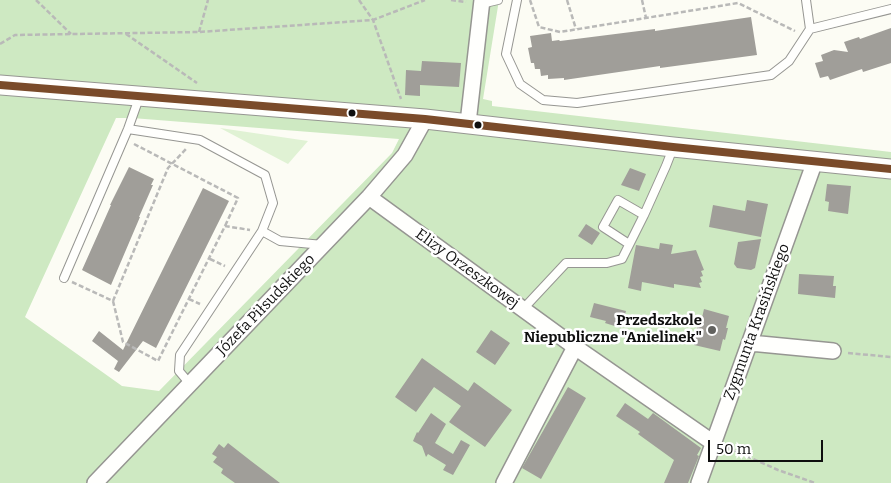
<!DOCTYPE html>
<meta charset="utf-8">
<style>
body{margin:0}
#map{position:relative;width:891px;height:483px;overflow:hidden;background:#fcfcf4;font-family:Bitter,serif}
canvas{display:block}
.scale{position:absolute;left:708px;top:440px;width:115px;height:22px;box-sizing:border-box;border:2px solid #0f0f0f;border-top:0;padding-left:6px;font-size:15px;line-height:18px;white-space:nowrap;color:#0f0f0f;-webkit-text-stroke:4px #fff;paint-order:stroke}
</style>
<div id="map">
<canvas width="891" height="483"></canvas>
<div class="scale">50 m</div>
</div>
<script>
const g = document.querySelector('canvas').getContext('2d');
g.lineJoin = 'round';
function fillPath(path, color) { g.fillStyle = color; g.fill(path, 'evenodd'); }
const shape = rows => new Path2D(rows.map(r => 'M' + r).join(''));
function trace(path, color, width, dash) { g.strokeStyle = color; g.lineWidth = width; g.lineCap = dash ? 'butt' : 'round'; g.setLineDash(dash || []); g.stroke(path); }
function drawText(font, color, halo, rows, align = 'center') {
  g.font = font + ' Bitter,serif'; g.lineWidth = 5; g.setLineDash([]); g.textBaseline = 'middle'; g.strokeStyle = halo; g.fillStyle = color; for (const [text, x, y, turn = 0] of rows) {
    g.save(); g.translate(x, y); g.rotate((+turn || 0) * Math.PI / 180); g.textAlign = isNaN(turn) ? turn : align; if (halo) g.strokeText(text, 0, 0); g.fillText(text, 0, 0); g.restore();
  }
}
fillPath(shape([
 [220,128,308,141,288,164]
]), '#e0f2d4');
fillPath(shape([
 [0,0,499,0,483,99,492,101,492,106,891,152,891,483,0,483],
 [116,118,132,118,399,139,392,153,159,391,122,386,25,317]
]), '#cee9c2');
fillPath(shape([
 [751,17,757,55,660,68,660,66,564,80,564,78,548,79,548,75,541,76,540,69,535,69,534,63,531,63,528,48,532,47,530,36,551,33,552,41,559,40,560,41,655,29,655,31],
 [891,28,891,63,863,72,862,69,830,80,828,76,820,78,815,63,823,61,821,55,834,50,848,52,844,42,859,37,860,39],
 [422,61,461,63,459,87,420,85,420,96,405,95,406,70,421,71],
 [129,167,154,179,151,185,153,185,139,217,140,217,111,285,82,270,111,205,110,205],
 [630,168,646,174,639,191,621,185],
 [827,184,851,186,848,214,828,211,829,202,825,201],
 [203,188,229,201,156,348,143,341,119,372,114,369,118,361,92,341,99,331,123,350],
 [747,200,768,204,761,237,709,227,713,205,745,211],
 [586,224,600,233,592,245,578,236],
 [761,239,755,268,751,270,737,268,734,264,738,242],
 [660,243,673,245,671,254,696,250,704,270,701,271,703,276,700,277,702,282,699,283,701,288,674,284,674,288,642,282,641,291,628,288,636,245,659,249],
 [799,274,834,276,833,286,836,286,835,298,798,294],
 [594,303,626,311,621,328,605,323,606,321,590,317],
 [704,309,729,316,726,328,728,328,725,340,723,339,720,351,694,345,698,321,701,322],
 [491,330,510,343,495,365,476,352],
 [422,358,468,391,474,382,512,410,485,447,449,422,461,406,434,387,416,412,395,397],
 [568,387,586,398,541,479,522,468],
 [625,403,648,419,653,413,701,448,697,455,699,456,688,483,664,483,674,460,638,434,640,432,616,416],
 [431,413,446,424,435,443,453,454,461,440,470,445,453,475,443,470,446,465,428,454,426,457,422,446,413,441,417,432,418,433],
 [228,443,251,461,280,483,235,483,221,473,223,469,213,462,217,457,212,454,219,444,224,448]
]), '#a09e99');
const service = shape([
 [517,0,506,54,520,84,543,100,577,103,771,75,789,61,810,29,891,9],
 [806,0,810,29],
 [481,4,498,0],
 [128,129,200,140,265,175,273,203,262,231,280,241,323,245],
 [644,215,666,166,673,148],
 [64,278,128,129,139,98],
 [523,309,566,263,607,263,622,259,644,215,618,200,603,227,629,244],
 [190,384,179,371,180,355,262,231]
]);
const minor = shape([
 [468,123,482,0],
 [369,197,575,347,712,442],
 [750,343,833,351],
 [95,483,369,197,405,155,425,119],
 [504,483,575,347],
 [699,483,815,161]
]);
const tertiary = shape([
 [0,85,425,119,673,147,891,169]
]);
trace(service, '#969692', 10);
trace(minor, '#969692', 18);
trace(tertiary, '#969692', 21);
trace(shape([
 [36,0,71,34],
 [359,0,373,20,401,99],
 [451,0,466,2],
 [530,0,539,27,560,32,738,3,795,31],
 [567,0,576,29],
 [642,0,646,18],
 [199,32,208,0],
 [126,34,197,83],
 [0,44,15,35,199,32,373,20,425,0],
 [134,144,238,198,225,226],
 [210,259,225,266],
 [72,282,113,301,168,168,186,149],
 [189,299,200,304],
 [113,301,123,342,158,361,225,226,250,230],
 [848,353,891,357],
 [726,447,778,470,815,483]
]), '#b9b9b8', 2.5, [5, 2.5]);
trace(service, '#fffffd', 8);
trace(minor, '#fffffd', 15);
trace(tertiary, '#fffffd', 19);
trace(shape([
 [0,85,425,119,673,147,891,169]
]), '#7a4b2a', 8);
for (const [x, y, r, color] of [
 [352,113,4.5,"#0f0f0f"],
 [478,125,4.5,"#0f0f0f"],
 [712,330,5,"#62625f"]
]) { const dot = new Path2D(); dot.arc(x, y, r, 0, 2 * Math.PI); g.fillStyle = color; g.fill(dot); trace(dot, '#fff', 2); }
drawText('15px', '#0f0f0f', '#fff', [
 ["Elizy Orzeszkowej",467,269,36],
 ["Józefa Piłsudskiego",266,305,-46],
 ["Zygmunta Krasińskiego",757,322,-70]
]);
drawText('bold 15px', '#0f0f0f', '#fff', [
 ["Przedszkole",702,321],
 ["Niepubliczne \"Anielinek\"",702,338]
], 'right');
</script>
